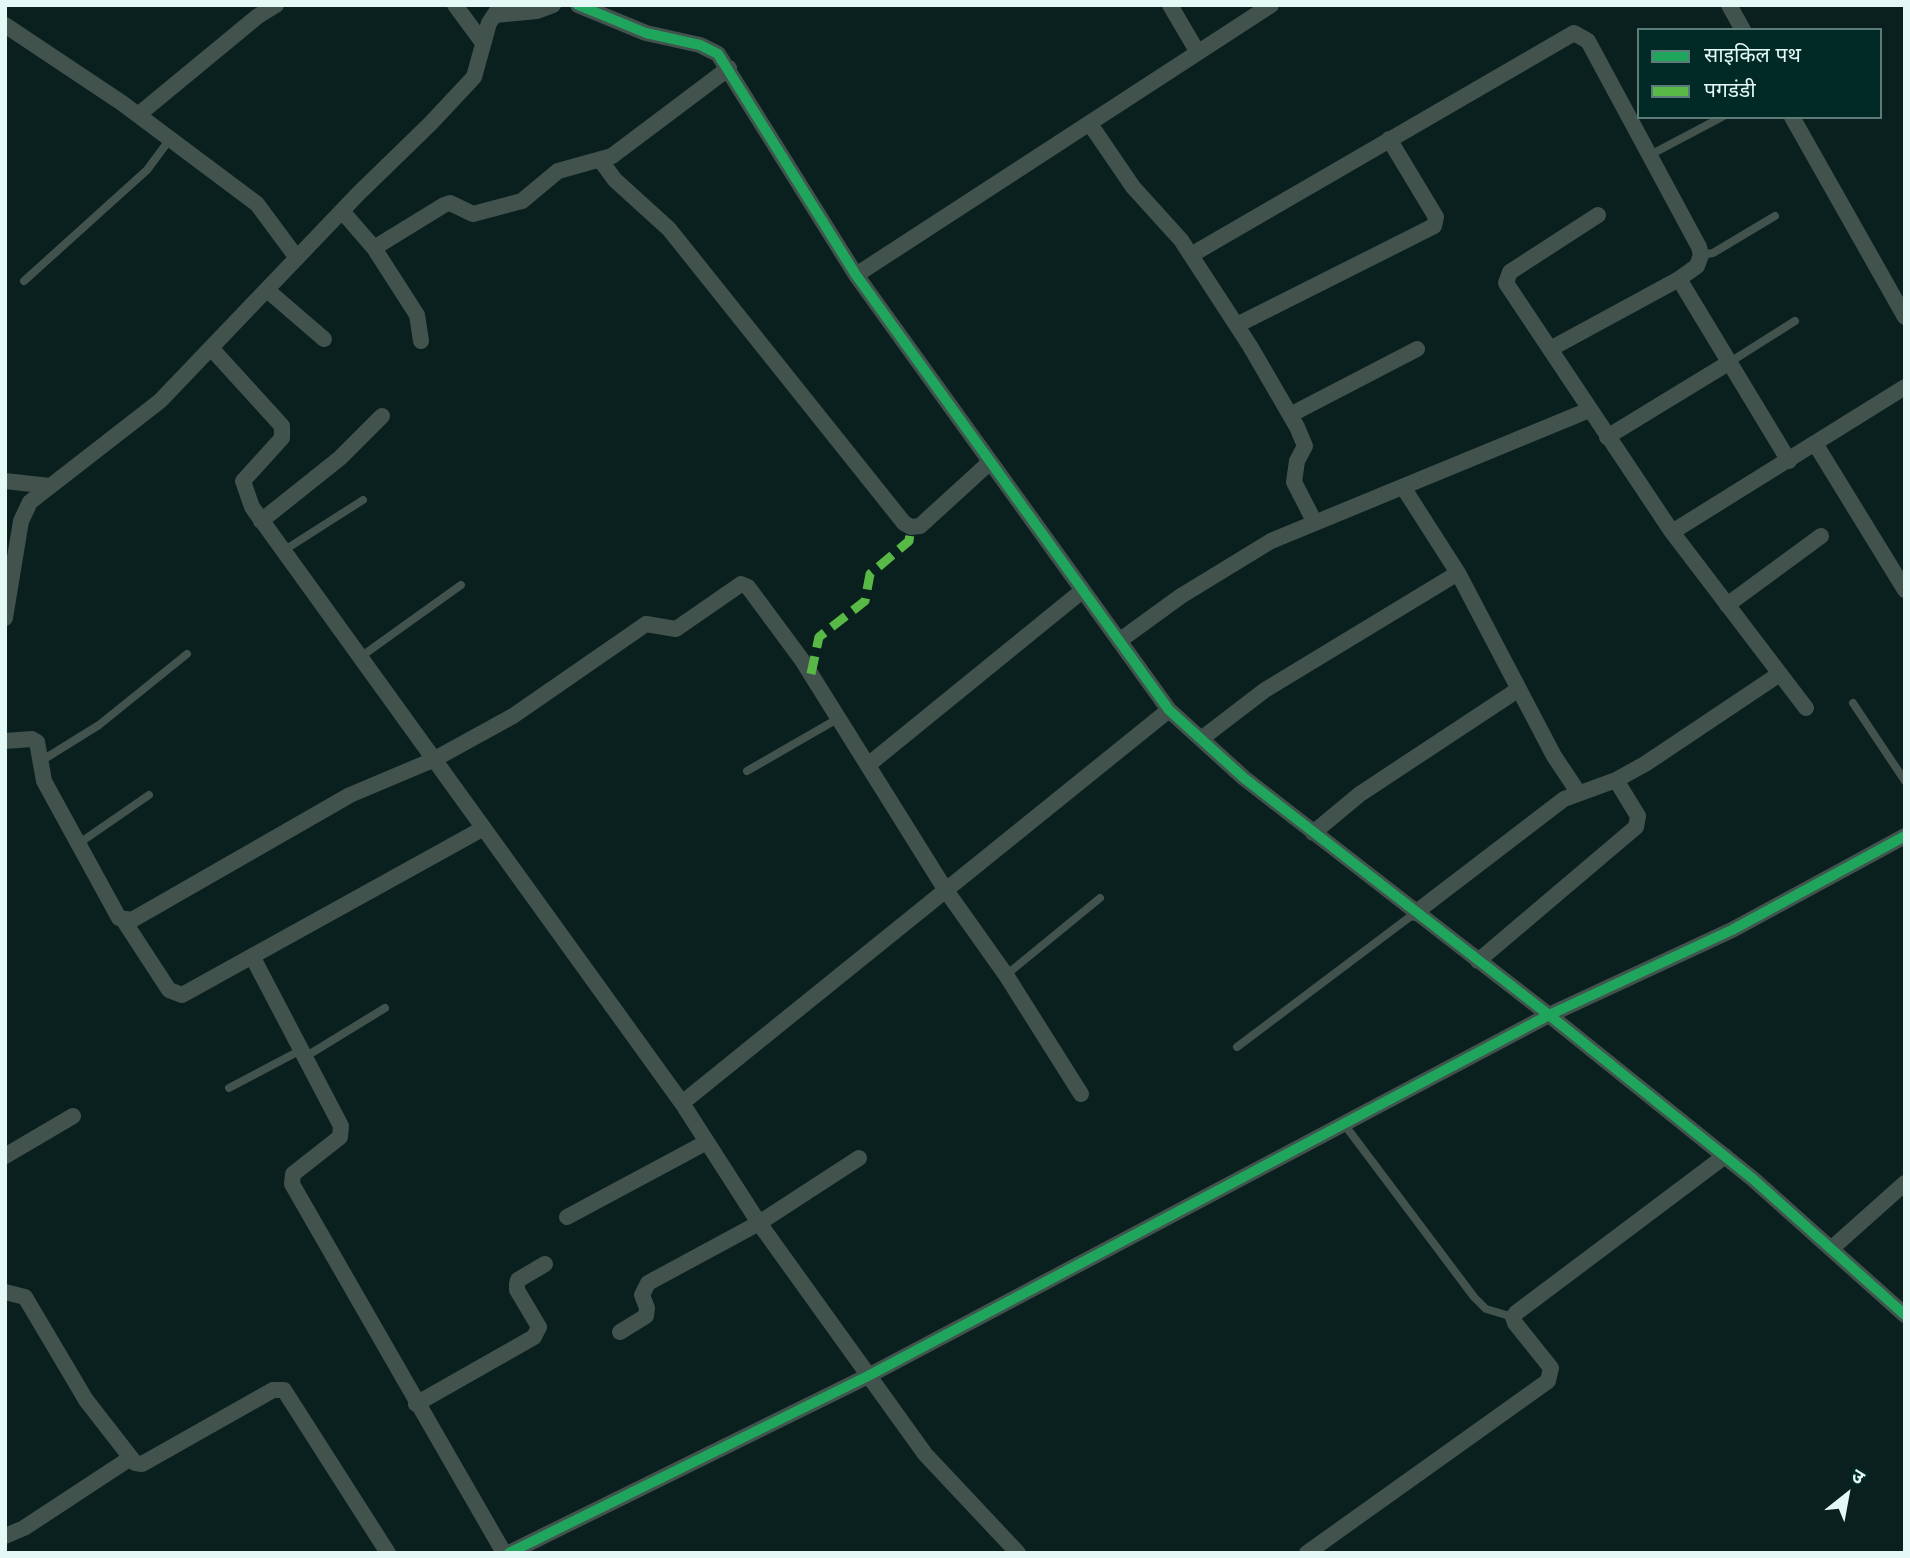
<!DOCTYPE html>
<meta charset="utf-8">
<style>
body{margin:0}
#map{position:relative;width:1910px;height:1558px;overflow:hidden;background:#0a201e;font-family:Arial,"Noto Sans Devanagari",sans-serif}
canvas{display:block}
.frame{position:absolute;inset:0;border:7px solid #e4f9f6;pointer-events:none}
.legend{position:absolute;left:1637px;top:28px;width:245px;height:91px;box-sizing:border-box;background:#012926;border:2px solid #5c7c79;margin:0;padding:9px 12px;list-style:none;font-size:21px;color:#e4f9f6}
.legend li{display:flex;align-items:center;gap:14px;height:35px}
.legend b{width:35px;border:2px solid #5c7c79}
.north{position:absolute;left:1812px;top:1460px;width:70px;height:70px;-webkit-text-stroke:5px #012926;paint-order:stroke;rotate:31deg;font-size:19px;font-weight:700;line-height:28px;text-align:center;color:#e4f9f6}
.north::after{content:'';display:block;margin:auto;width:24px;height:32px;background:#e4f9f6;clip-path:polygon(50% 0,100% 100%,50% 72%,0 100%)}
</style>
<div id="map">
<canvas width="1910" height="1558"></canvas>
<div class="frame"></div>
<ul class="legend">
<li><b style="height:9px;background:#20a55d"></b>साइकिल पथ</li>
<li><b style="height:9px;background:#58b947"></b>पगडंडी</li>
</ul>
<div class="north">उ</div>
</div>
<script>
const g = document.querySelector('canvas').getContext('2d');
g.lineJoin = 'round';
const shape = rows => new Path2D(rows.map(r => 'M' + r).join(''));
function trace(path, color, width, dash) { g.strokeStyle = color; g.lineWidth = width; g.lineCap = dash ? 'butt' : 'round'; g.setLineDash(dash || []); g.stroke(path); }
trace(shape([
 [1650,155,1722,117],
 [1701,255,1713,253,1775,216],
 [24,281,147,170,170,139],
 [1730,362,1795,321],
 [283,551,363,500],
 [359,658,461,585],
 [1853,703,1905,781],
 [41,761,99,725,187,654],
 [747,771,839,718],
 [78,844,149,795],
 [1006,975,1100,898],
 [1237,1047,1415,913],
 [305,1057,385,1008],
 [229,1088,301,1050],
 [1344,1124,1474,1297,1486,1309,1513,1317]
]), '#42524d', 8);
trace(shape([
 [455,5,483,43],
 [578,5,646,33,700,45,718,54,856,275,1169,710,1244,778,1549,1015,1753,1179,1905,1315],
 [1170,5,1197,51],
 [1729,5,1743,30],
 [495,15,537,11,553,5],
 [5,25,122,103,257,204,297,258],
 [138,115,258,16,276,5],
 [1792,117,1905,317],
 [1090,124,1133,187,1181,240,1250,346,1297,427,1305,446,1297,461,1294,482,1314,521],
 [601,161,615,180,669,229,904,523,911,527,920,526,989,463],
 [342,211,374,248,417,315,421,341],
 [1598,215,1510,272,1506,283,1672,532,1806,708],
 [374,248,444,205,450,203,473,214,522,201,558,171,612,156,729,68],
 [1191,255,1574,33,1588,41,1699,247,1701,255,1697,266,1679,279,1552,348],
 [856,275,1271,5],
 [1679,279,1789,461],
 [267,290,324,339],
 [1237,325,1434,226,1436,217,1389,139],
 [211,348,282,426,282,438,243,481,252,507,682,1103],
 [1290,415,1417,349],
 [1607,437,1730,362],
 [1816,445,1905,590],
 [5,481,50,486],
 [1403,487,1458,573,1554,756,1578,792],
 [261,521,340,458,382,416],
 [1672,532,1905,387],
 [1727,605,1821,536],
 [5,618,21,521,30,502,160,401,359,193,431,123,474,77,489,23,501,5],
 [1119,641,1181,596,1271,541,1589,410],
 [1201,739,1265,690,1458,573],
 [5,741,32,739,37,742,44,781,119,918,132,920,350,795,433,760,513,716,646,624,676,629,741,584,748,587,802,660,945,889,1006,975,1081,1094],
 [868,765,1082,591],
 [1313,833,1360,794,1519,689],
 [1415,913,1564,799,1616,780,1645,764,1778,675],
 [124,921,169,990,182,995,482,829],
 [252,956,341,1126,340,1137,293,1174,292,1184,504,1553],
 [1478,961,1636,827,1638,816,1616,780],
 [5,1156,73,1116],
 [567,1217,705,1143],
 [1831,1249,1905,1183],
 [5,1292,25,1297,86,1400,135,1463,142,1464,273,1390,284,1390,388,1553],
 [620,1332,646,1316,647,1308,642,1295,648,1283,759,1223,859,1158],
 [416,1404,534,1337,539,1327,517,1290,517,1284,518,1280,545,1264],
 [5,1536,24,1528,129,1459],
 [509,1553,868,1376,1549,1015,1732,930,1905,836],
 [1018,1553,925,1454,759,1223,682,1103,1169,710],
 [1307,1553,1548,1381,1551,1368,1515,1323,1513,1317,1516,1313,1725,1156]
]), '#42524d', 16);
trace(shape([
 [811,674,819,637,865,601,870,574,909,541,911,527]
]), '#58b947', 9, [18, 9]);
trace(shape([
 [578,5,646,33,700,45,718,54,856,275,1169,710,1244,778,1549,1015,1753,1179,1905,1315],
 [509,1553,868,1376,1549,1015,1732,930,1905,836]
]), '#20a55d', 10);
</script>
